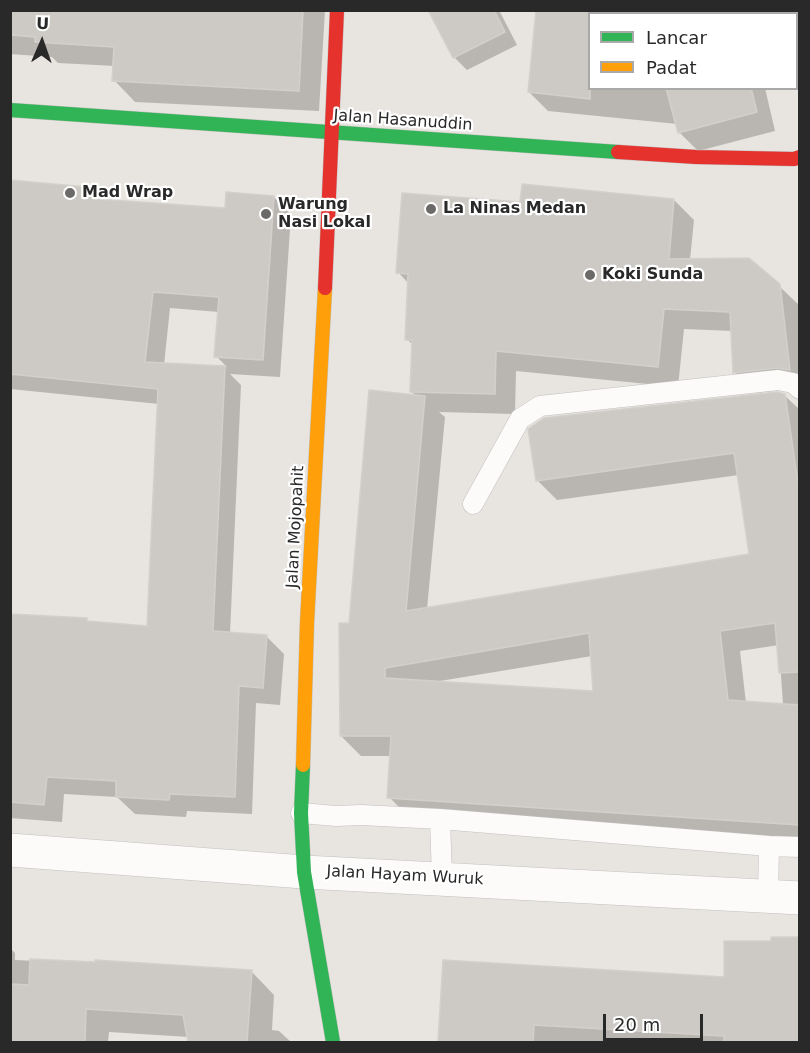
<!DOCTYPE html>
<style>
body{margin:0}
#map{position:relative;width:810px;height:1053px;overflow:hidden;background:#e8e4df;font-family:"DejaVu Sans",sans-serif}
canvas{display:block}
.frame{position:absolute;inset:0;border:12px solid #292929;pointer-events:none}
.legend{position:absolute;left:588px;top:12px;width:210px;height:78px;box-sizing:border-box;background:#fff;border:2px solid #a9a9a9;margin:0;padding:8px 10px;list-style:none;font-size:18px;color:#292929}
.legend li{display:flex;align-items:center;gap:12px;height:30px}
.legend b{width:30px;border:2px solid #a9a9a9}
.north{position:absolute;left:12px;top:12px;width:60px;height:60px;-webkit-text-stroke:4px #fff;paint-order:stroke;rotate:2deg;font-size:16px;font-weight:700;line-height:24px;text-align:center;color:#292929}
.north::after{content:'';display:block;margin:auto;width:21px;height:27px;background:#292929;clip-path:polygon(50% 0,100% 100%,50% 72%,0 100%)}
.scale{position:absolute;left:603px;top:1014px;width:100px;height:27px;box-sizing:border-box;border:3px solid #292929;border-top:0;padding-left:8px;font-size:18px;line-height:21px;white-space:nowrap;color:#292929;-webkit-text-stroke:4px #fff;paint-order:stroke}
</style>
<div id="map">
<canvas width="810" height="1053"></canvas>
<div class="frame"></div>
<ul class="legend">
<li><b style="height:8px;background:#30b455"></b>Lancar</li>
<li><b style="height:8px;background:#ff9f0a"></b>Padat</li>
</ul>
<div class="north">U</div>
<div class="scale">20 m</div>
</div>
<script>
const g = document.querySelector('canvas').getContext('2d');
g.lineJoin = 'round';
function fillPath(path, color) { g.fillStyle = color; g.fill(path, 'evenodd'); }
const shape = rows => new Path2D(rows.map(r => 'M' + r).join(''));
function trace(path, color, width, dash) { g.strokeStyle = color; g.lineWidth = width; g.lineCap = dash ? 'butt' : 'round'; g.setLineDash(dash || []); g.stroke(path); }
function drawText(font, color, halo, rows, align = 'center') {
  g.font = font + ' "DejaVu Sans",sans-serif'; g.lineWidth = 4.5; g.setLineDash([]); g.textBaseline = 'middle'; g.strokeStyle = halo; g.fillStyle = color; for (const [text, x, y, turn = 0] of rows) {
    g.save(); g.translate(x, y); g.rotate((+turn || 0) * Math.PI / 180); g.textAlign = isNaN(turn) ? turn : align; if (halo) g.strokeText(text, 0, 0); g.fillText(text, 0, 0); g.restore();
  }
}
fillPath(shape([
 [10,10,325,10,319,111,135,102,114,80,115,66,58,63,52,57,10,54],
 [430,10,499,10,517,45,467,70,454,57],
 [537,10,746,10,747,14,590,14,590,88,765,88,775,131,698,151,679,132,677,124,548,111,529,92],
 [10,182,97,189,108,201,226,210,274,197,291,215,280,377,230,374,241,385,230,634,266,636,284,654,280,705,256,703,252,814,187,811,186,817,135,814,117,797,64,794,62,822,10,818,10,616,86,619,90,623,148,627,159,404,10,389],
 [170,308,219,312,216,356,227,367,164,365],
 [674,200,694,220,690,260,779,286,800,306,800,388,755,393,735,372,733,331,684,329,678,387,516,371,515,414,439,412,445,417,427,609,750,555,739,475,557,500,537,480,784,395,800,410,800,843,409,817,389,797,391,756,361,756,341,736,350,624,416,396,411,391,413,345,407,339,409,284,398,272,521,204],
 [779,645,783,705,746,703,740,651],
 [592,656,595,693,440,683,440,681],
 [800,938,800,1042,439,1042,444,961,725,979,772,942],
 [10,948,15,953,15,960,251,971,274,995,272,1030,279,1031,291,1042,190,1042,189,1037,109,1032,108,1042,10,1042]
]), '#0003');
const building = shape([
 [10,10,303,10,299,91,112,81,114,47,35,42,35,37,10,35,10,10],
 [428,10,494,10,505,32,453,58,428,10],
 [536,10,590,10,590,99,528,92,536,10],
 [666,88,751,88,757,112,678,133,666,88],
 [10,180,97,188,97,199,225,208,226,192,274,196,263,360,214,357,219,297,153,292,145,362,225,366,213,631,267,635,263,688,239,686,235,797,170,794,169,800,116,797,116,781,47,777,44,805,10,802,10,614,87,618,87,621,147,626,158,389,10,374,10,180],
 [522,184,674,199,669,259,749,258,780,284,790,370,777,368,733,373,730,312,664,309,658,367,496,351,495,394,410,392,412,340,405,340,408,274,396,273,402,193,520,202,522,184],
 [369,390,425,396,406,611,749,554,734,453,536,481,528,429,544,418,777,392,785,394,800,497,800,672,779,673,775,623,720,631,728,700,800,705,800,825,387,798,391,736,340,736,339,623,349,623,369,390],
 [589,633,593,691,385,678,385,668,589,633],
 [771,937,800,937,800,1042,724,1042,724,1036,534,1025,533,1042,438,1042,443,960,724,977,724,941,771,941,771,937],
 [30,959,95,962,95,960,252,970,247,1042,188,1042,183,1015,86,1009,85,1042,10,1042,10,984,29,985,30,959]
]);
fillPath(building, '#cdcac6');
trace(building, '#d3d0cb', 1.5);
const lane = shape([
 [473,504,520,419,540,406,778,380,793,383,800,389],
 [301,813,336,816,361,815,440,819,769,846,768,896],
 [440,819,442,878],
 [769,846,800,847]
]);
const street = shape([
 [10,850,304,872,800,898]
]);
const fast = shape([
 [10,110,618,152],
 [303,765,301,813,304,872,333,1042]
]);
const slow = shape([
 [303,765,307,623,325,288]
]);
const jam = shape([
 [618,152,696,157,794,159,800,157],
 [325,288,337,10]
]);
trace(lane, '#c1c0c1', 21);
trace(street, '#c1c0c1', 34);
trace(fast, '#c1c0c1', 15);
trace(slow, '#c1c0c1', 15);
trace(jam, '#c1c0c1', 15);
trace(lane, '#fcfbfa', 20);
trace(street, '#fcfbfa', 33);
trace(fast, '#30b455', 14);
trace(slow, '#ff9f0a', 14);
trace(jam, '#e5322d', 14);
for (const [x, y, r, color] of [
 [70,193,6,"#6c6a69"],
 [431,209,6,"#6c6a69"],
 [266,214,6,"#6c6a69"],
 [590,275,6,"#6c6a69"]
]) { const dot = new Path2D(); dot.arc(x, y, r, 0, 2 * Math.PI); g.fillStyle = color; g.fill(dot); trace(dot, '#fff', 2); }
drawText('16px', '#292929', '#fff', [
 ["Jalan Hasanuddin",403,121,4],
 ["Jalan Mojopahit",296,527,-87],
 ["Jalan Hayam Wuruk",405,876,3]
]);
drawText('bold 16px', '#292929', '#fff', [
 ["Mad Wrap",82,193],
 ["Warung",278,205],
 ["Nasi Lokal",278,223],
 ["La Ninas Medan",443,209],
 ["Koki Sunda",602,275]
], 'left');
</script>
